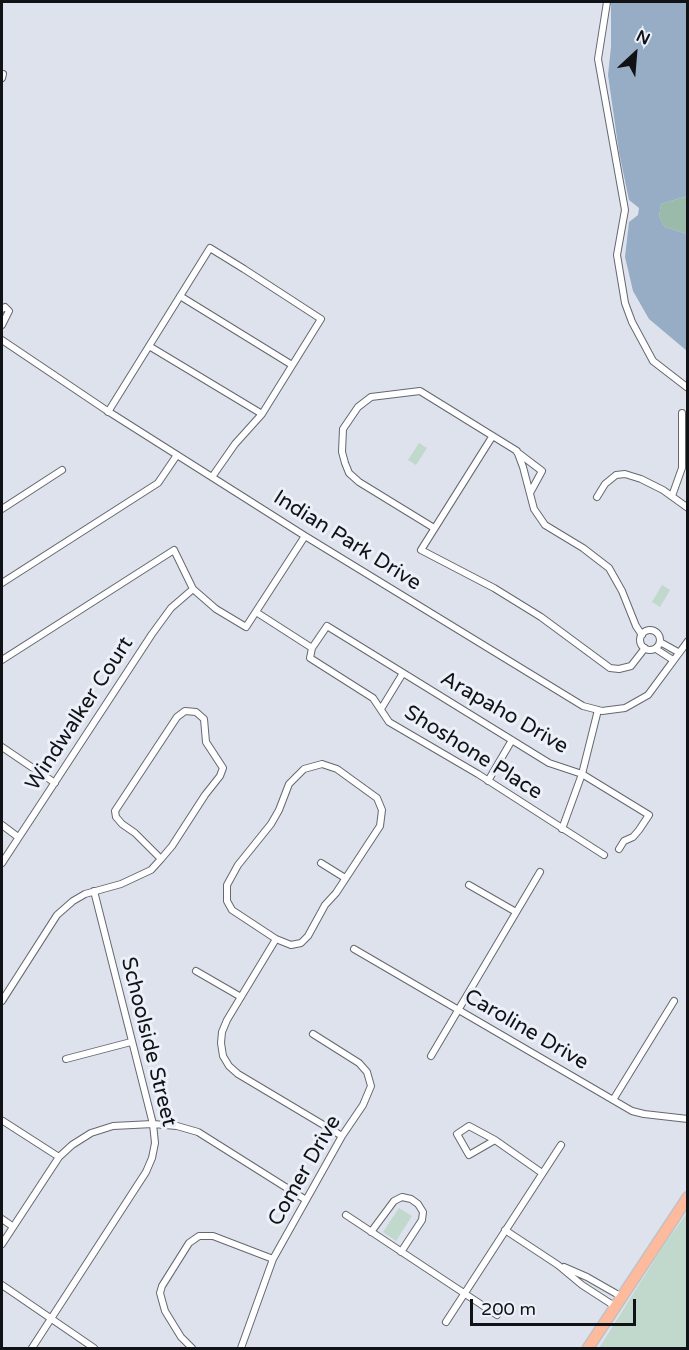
<!DOCTYPE html>
<style>
body{margin:0}
#map{position:relative;width:689px;height:1350px;overflow:hidden;background:#dee2ec;font-family:"Varela Round",sans-serif}
canvas{display:block}
.frame{position:absolute;inset:0;border:3px solid #111215;pointer-events:none}
.north{position:absolute;left:605px;top:24px;width:60px;height:60px;-webkit-text-stroke:4px #ebf0f9;paint-order:stroke;rotate:26deg;font-size:16px;font-weight:700;line-height:24px;text-align:center;color:#111215}
.north::after{content:'';display:block;margin:auto;width:21px;height:27px;background:#111215;clip-path:polygon(50% 0,100% 100%,50% 72%,0 100%)}
.scale{position:absolute;left:470px;top:1299px;width:166px;height:27px;box-sizing:border-box;border:3px solid #111215;border-top:0;padding-left:8px;font-size:18px;line-height:21px;white-space:nowrap;color:#111215;-webkit-text-stroke:4px #ebf0f9;paint-order:stroke}
</style>
<div id="map">
<canvas width="689" height="1350"></canvas>
<div class="frame"></div>
<div class="north">N</div>
<div class="scale">200 m</div>
</div>
<script>
const g = document.querySelector('canvas').getContext('2d');
g.lineJoin = 'round';
function fillPath(path, color) { g.fillStyle = color; g.fill(path, 'evenodd'); }
const shape = rows => new Path2D(rows.map(r => 'M' + r).join(''));
function trace(path, color, width, dash) { g.strokeStyle = color; g.lineWidth = width; g.lineCap = dash ? 'butt' : 'round'; g.setLineDash(dash || []); g.stroke(path); }
function drawText(font, color, halo, rows, align = 'center') {
  g.font = font + ' "Varela Round",sans-serif'; g.lineWidth = 6; g.setLineDash([]); g.textBaseline = 'middle'; g.strokeStyle = halo; g.fillStyle = color; for (const [text, x, y, turn = 0] of rows) {
    g.save(); g.translate(x, y); g.rotate((+turn || 0) * Math.PI / 180); g.textAlign = isNaN(turn) ? turn : align; if (halo) g.strokeText(text, 0, 0); g.fillText(text, 0, 0); g.restore();
  }
}
fillPath(shape([
 [419,443,427,448,416,465,408,460],
 [662,585,670,590,660,607,652,602],
 [399,1208,412,1216,396,1241,383,1232],
 [687,1213,687,1348,599,1348,666,1242]
]), '#c1d8cc');
fillPath(shape([
 [687,196,687,234,665,227,659,217,661,204]
]), '#9abaaa');
fillPath(shape([
 [611,2,687,2,687,196,661,204,659,217,665,227,687,234,687,351,649,319,633,291,625,257,629,222,638,215,639,208,629,200,619,152,608,75,611,47]
]), '#97adc5');
const street = shape([
 [607,2,598,59,625,210,617,255,625,303,632,322,653,361,688,388],
 [2,78,3,74],
 [180,296,292,365],
 [2,309,5,307,9,311,2,325],
 [2,340,106,410,305,536,583,706,602,711,625,708,648,695,688,641],
 [149,346,262,414],
 [108,412,210,248,244,269,321,319,262,414,235,444,212,477],
 [492,437,421,550,494,588,541,617,610,668,619,669,631,666,645,648],
 [517,452,542,471,530,493],
 [672,496,682,468,682,413],
 [597,497,605,484,616,475,625,474,641,479,663,490,688,508],
 [2,509,62,470],
 [434,528,359,482,349,473,345,463,342,452,343,429,358,407,371,397,420,391,517,451,523,467,534,509,545,525,583,548,609,568,622,591,636,626,642,635],
 [2,583,158,483,177,455],
 [256,612,312,648],
 '640 640a10 10 0 1 1 20 0a10 10 0 1 1-20 0Z',
 [660,642,678,652],
 [656,649,673,660],
 [2,660,174,550,193,589,216,609,246,627,305,536],
 [381,709,403,673],
 [2,747,55,783],
 [322,764,337,769,377,798,382,810,380,826,336,893,325,905,308,936,301,943,291,945,276,939,232,910,227,901,227,885,238,865,271,824,279,810,289,784,304,769,322,764],
 [488,781,512,740],
 [2,825,18,837],
 [562,829,582,774,598,710],
 [604,855,478,774,389,722,373,698,310,658,312,648,327,626,549,763,582,774,649,815,639,830,633,837,624,841,619,849],
 [2,863,152,634,171,608,193,589],
 [321,863,345,878],
 [469,885,516,912],
 [276,939,227,1020,222,1032,221,1043,223,1056,229,1066,238,1074,342,1136],
 [354,949,632,1111,644,1114,688,1119],
 [196,971,241,997],
 [2,1001,57,915,73,901,85,894,121,884,151,870,161,859,172,846,205,795,220,776,223,768,206,742,204,719,196,712,185,711,177,717,115,811,116,817,122,824,135,833,161,859],
 [431,1056,540,872],
 [66,1059,131,1042],
 [613,1100,674,1001],
 [3,1121,59,1157],
 [495,1140,469,1126,457,1134,469,1155,495,1140,542,1173],
 [346,1215,497,1315],
 [2,1219,12,1226],
 [505,1230,558,1265,582,1285,616,1307],
 [371,1232,394,1201,402,1197,411,1199,418,1204,423,1212,422,1220,401,1252],
 [2,1244,59,1157,72,1145,91,1133,113,1126,153,1124,177,1126,198,1132,306,1200],
 [564,1267,587,1277,622,1297],
 [2,1285,94,1348],
 [446,1322,561,1145],
 [32,1348,146,1172,152,1158,155,1143,153,1124,94,891],
 [192,1348,181,1337,165,1311,160,1293,162,1286,189,1243,199,1236,213,1236,273,1259],
 [241,1348,273,1259,342,1136,363,1105,371,1086,367,1072,359,1063,313,1034]
]);
const highway = shape([
 [588,1348,688,1197]
]);
trace(street, '#646870', 8);
trace(highway, '#c1c1c2', 13);
trace(street, '#fff', 6);
trace(highway, '#fdba9d', 10);
drawText('21px', '#111215', '#ebf0f9', [
 ["Indian Park Drive",347,541,32],
 ["Arapaho Drive",504,713,30],
 ["Windwalker Court",80,714,-57],
 ["Shoshone Place",473,753,32],
 ["Caroline Drive",526,1030,30],
 ["Schoolside Street",148,1042,76],
 ["Comer Drive",305,1171,-60]
]);
</script>
